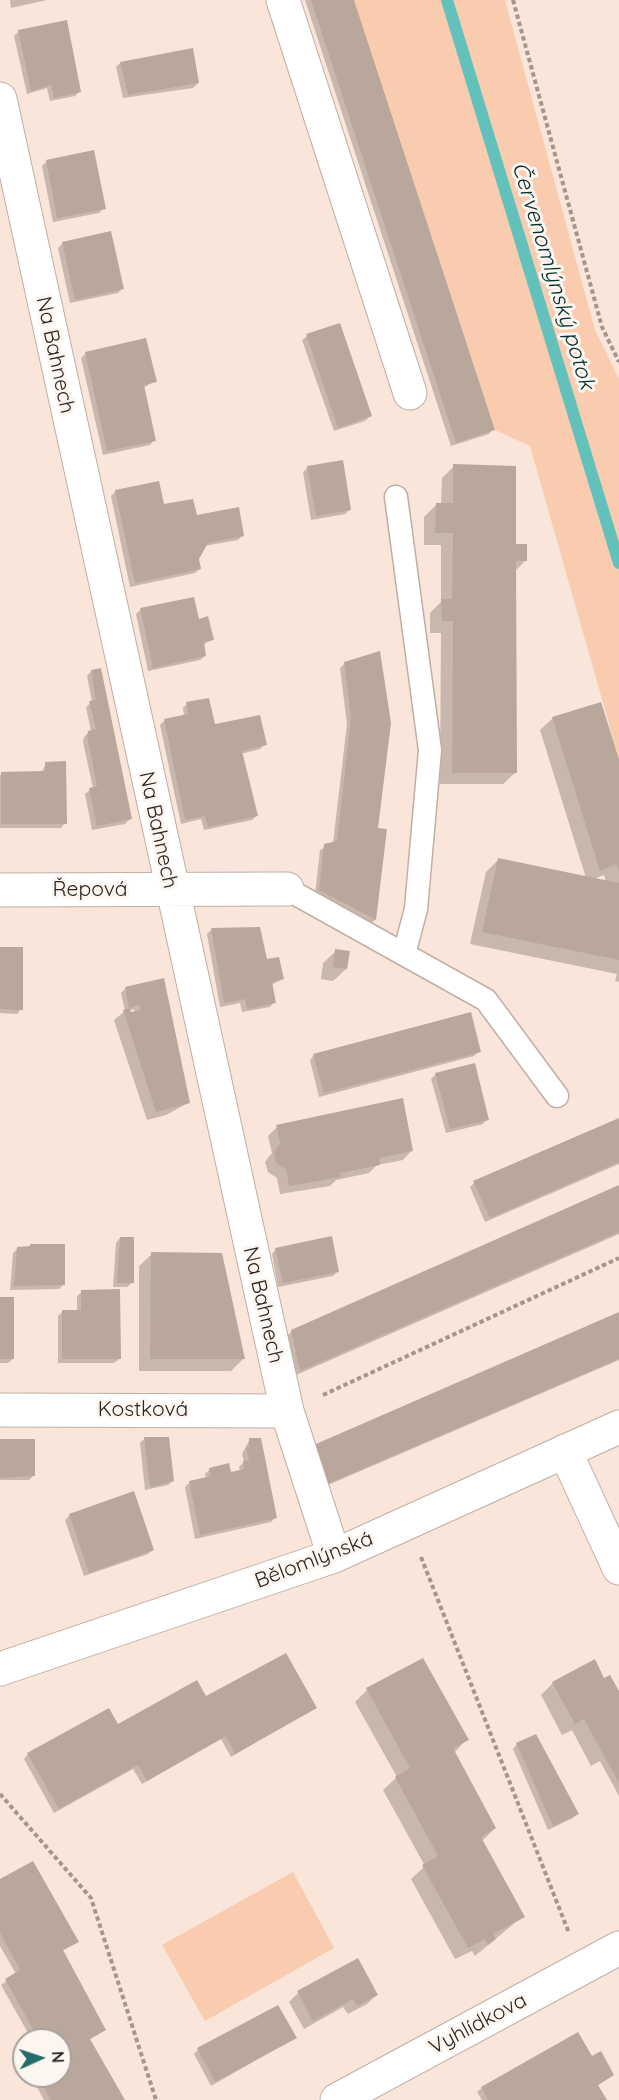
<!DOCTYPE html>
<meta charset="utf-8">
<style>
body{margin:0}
#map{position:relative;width:619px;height:2100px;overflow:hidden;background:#f9e5d9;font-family:Quicksand,sans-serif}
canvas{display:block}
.north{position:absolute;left:12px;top:2028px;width:60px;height:60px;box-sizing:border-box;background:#fdf5f0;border:2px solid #a9a19d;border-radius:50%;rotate:87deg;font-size:16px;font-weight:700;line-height:24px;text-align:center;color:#2b2420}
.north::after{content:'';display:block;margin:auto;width:21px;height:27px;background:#226d68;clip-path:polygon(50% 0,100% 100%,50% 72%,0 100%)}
</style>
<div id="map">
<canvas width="619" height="2100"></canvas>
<div class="north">N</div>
</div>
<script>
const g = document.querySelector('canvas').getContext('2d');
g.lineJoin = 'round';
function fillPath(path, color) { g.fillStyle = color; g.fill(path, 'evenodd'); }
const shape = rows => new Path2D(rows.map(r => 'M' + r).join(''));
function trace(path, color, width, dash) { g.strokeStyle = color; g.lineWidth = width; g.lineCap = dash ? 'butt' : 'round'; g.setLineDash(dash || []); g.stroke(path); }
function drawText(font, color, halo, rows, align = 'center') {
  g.font = font + ' Quicksand,sans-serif'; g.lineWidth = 6; g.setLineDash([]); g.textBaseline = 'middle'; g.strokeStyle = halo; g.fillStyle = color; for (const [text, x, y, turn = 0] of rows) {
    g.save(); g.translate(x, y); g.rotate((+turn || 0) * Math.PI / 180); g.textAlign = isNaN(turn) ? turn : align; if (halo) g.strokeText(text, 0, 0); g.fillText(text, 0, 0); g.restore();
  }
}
fillPath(shape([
 [354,0,505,0,595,330,619,379,619,759,530,446,495,430],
 [293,1872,334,1948,205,2021,162,1945]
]), '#f9cbaf');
fillPath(shape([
 [10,0,47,0,11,8],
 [305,0,352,0,493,429,489,434,451,446],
 [19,31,80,91,75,96,50,101,47,88,27,94,14,36],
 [120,63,198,83,193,88,123,98,116,67],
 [47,161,104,208,99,213,53,222,42,166],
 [63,243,122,289,118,293,70,303,58,248],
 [307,336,370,416,365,421,334,431,302,340],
 [86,353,155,381,143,388,154,440,150,445,103,455,81,358],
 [454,466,525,561,515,571,516,772,503,784,440,784,441,633,430,633,430,613,441,602,441,545,424,545,424,517,436,505,441,505,442,478],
 [308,467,350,509,345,514,311,520,303,472],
 [116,491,196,517,243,535,238,540,204,546,198,559,200,569,195,573,130,587,111,496],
 [141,609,198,621,213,639,203,645,205,656,200,660,148,671,136,614],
 [345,663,377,830,385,830,375,920,370,924,315,895,320,850,333,843,347,724,340,668],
 [91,671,130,819,125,824,92,830,85,794,93,788,83,742,84,737,91,731,86,707,92,702,87,676],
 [187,704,214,726,265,744,260,749,241,754,257,815,252,820,204,830,201,819,181,824,160,725,164,721,184,716,183,708],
 [553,718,619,764,619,982,615,981,617,974,470,944,486,872,498,860,586,878,540,730],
 [604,875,606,882,594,879],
 [46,764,65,823,61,828,0,828,0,775,41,773],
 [259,929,266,961,283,979,271,985,274,1002,270,1007,242,1012,240,1003,220,1007,207,934,211,930],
 [0,948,21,1009,17,1014,0,1013],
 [336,951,346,969,333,981,321,979,323,963],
 [162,980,188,1103,166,1115,147,1120,114,1020,125,1011,121,993,126,988],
 [134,1009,135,1013,130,1014,129,1011],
 [479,1051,474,1056,319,1097,310,1060,314,1055],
 [436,1074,487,1119,483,1124,446,1133,431,1079],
 [619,1120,619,1164,485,1222,470,1187,474,1183],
 [277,1127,412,1150,403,1160,377,1165,369,1173,336,1180,330,1186,280,1194,277,1178,268,1172,265,1162,272,1153,268,1136],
 [619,1187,619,1234,296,1375,287,1336,292,1331],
 [120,1238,132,1283,127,1287,113,1287,116,1243],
 [18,1248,64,1284,59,1289,10,1290,13,1253],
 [276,1249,337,1272,333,1276,278,1287,272,1254],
 [152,1254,243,1359,231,1371,139,1371,139,1266],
 [82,1292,119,1359,114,1363,58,1363,58,1316,62,1312,77,1312,77,1296],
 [0,1298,13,1359,8,1363,0,1363],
 [619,1314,619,1360,321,1488,312,1450,316,1445],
 [144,1439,173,1481,168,1485,145,1490,140,1443],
 [250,1439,276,1517,271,1522,195,1539,185,1487,190,1482,206,1479,205,1474,210,1469,230,1474,240,1471,239,1467,244,1462,242,1454],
 [0,1440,34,1475,29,1480,0,1480],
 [70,1515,153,1550,148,1554,84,1576,65,1520],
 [604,1680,619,1693,619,1796,600,1761,591,1766,572,1730,562,1735,541,1695,553,1683],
 [367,1690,467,1739,454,1753,495,1828,482,1841,523,1916,475,1956,472,1951,455,1959,411,1879,425,1866,383,1790,397,1777,355,1702],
 [205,1698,315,1708,231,1757,221,1739,142,1784,133,1769,54,1813,24,1759,28,1754],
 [517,1744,577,1813,573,1818,548,1830,513,1749],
 [0,1881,77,1942,62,1951,104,2029,89,2040,123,2100,44,2100,31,2076,60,2076,60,2040,32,2040,1,1985,16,1974,0,1946],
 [298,1993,376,1995,367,2004,348,2014,343,2007,304,2029,289,2002],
 [295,2038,211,2086,194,2054,198,2050],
 [592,2058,613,2075,597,2086,605,2100,482,2100,477,2092,482,2088]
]), '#0003');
trace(shape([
 [447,0,619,563]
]), '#63c1bb', 12);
fillPath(shape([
 [311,0,354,0,495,430,456,443],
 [67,20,81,92,54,98,51,85,31,91,18,30],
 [193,48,199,83,128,95,120,62],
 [94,150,106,209,57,218,46,160],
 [111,231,124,289,75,300,62,242],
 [340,323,372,416,338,428,306,334],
 [146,338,157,382,144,385,156,441,107,451,85,352],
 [343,460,351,510,316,516,307,466],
 [453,464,516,466,516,544,527,544,527,561,516,561,517,773,452,773,453,621,442,621,441,599,452,599,453,533,435,533,436,503,453,503],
 [159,481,164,504,193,499,197,515,239,507,244,536,208,543,199,559,201,569,135,583,115,490],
 [194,597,199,619,208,616,214,640,204,642,206,656,153,668,140,608],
 [380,651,391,723,378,828,387,829,376,920,319,890,324,844,337,841,351,718,344,662],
 [101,668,132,819,97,826,89,788,97,786,87,736,88,731,96,729,89,701,96,700,91,670],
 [209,698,215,724,260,715,267,745,242,751,258,816,208,827,205,816,185,820,164,719,188,714,186,702],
 [601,702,619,759,619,871,616,864,600,871,552,717],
 [66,761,67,824,1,824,1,772,45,771,45,762],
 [498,858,619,883,619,960,482,932],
 [260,927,267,959,279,957,284,979,272,982,276,1003,247,1009,245,999,224,1003,211,928],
 [0,947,23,947,23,1010,0,1009],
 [335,949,350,951,347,969,333,967],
 [164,978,190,1103,156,1112,123,1010,129,1008,131,1012,140,1010,139,1005,129,1008,125,987],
 [471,1012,481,1052,324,1093,313,1054],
 [475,1063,489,1120,450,1129,435,1073],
 [403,1098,413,1151,379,1158,380,1165,340,1173,341,1177,289,1186,286,1169,276,1163,274,1152,280,1143,276,1125],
 [619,1118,619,1162,490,1218,473,1181],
 [619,1185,619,1232,300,1371,291,1330],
 [332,1236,339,1272,283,1283,275,1248],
 [120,1237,134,1237,134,1283,117,1283],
 [30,1244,65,1244,65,1285,14,1286,17,1247,30,1246],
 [151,1252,222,1253,245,1359,150,1359],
 [120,1289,121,1359,62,1359,62,1310,81,1310,81,1290],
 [0,1297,14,1297,14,1359,0,1359],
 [619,1312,619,1359,325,1485,316,1444],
 [144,1437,169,1437,174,1481,150,1487],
 [249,1438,261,1438,277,1518,200,1535,189,1481,211,1476,209,1468,229,1463,231,1472,244,1469,243,1461,249,1460,246,1448,249,1447],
 [0,1439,35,1439,35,1476,0,1478],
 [134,1491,154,1550,89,1573,69,1514],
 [286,1653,317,1708,235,1754,226,1736,147,1781,138,1765,59,1809,27,1753,109,1708,118,1724,197,1680,206,1696],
 [423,1658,469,1740,453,1748,496,1828,481,1837,525,1917,493,1934,496,1939,488,1945,485,1939,468,1948,422,1865,438,1856,395,1777,410,1768,366,1688],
 [595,1659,604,1678,610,1675,619,1691,619,1783,584,1719,575,1724,552,1682],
 [536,1734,579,1814,553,1826,516,1743],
 [33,1861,79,1942,63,1950,106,2030,90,2039,125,2100,51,2100,38,2076,60,2076,60,2040,39,2040,5,1979,20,1970,0,1933,0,1879],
 [358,1958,378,1995,357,2006,353,1999,313,2021,297,1991],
 [278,2005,297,2038,215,2082,197,2048],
 [578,2032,592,2056,601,2051,614,2075,598,2085,607,2100,488,2100,481,2087]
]), '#b9a79c');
const lane = shape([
 [396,497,430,750,416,909,404,954],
 [287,889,486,1000,557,1096]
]);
const street = shape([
 [283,0,410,393],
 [0,99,287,1411,334,1556],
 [0,890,287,889],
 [0,1410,287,1411],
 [565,1451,619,1568],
 [0,1669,334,1556,619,1427],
 [337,2100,619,1948]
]);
trace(lane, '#c1afa4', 25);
trace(street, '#c1afa4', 35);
trace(shape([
 [513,0,602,327,619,362],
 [323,1395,619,1258],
 [421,1557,569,1933],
 [0,1794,91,1898,156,2100]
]), '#a4958d', 4, [4.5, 3]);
trace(lane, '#fff', 22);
trace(street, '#fff', 33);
drawText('21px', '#2b2420', '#fdf5f0', [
 ["Na Bahnech",55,355,78],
 ["Na Bahnech",158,830,78],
 ["Řepová",90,890],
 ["Na Bahnech",263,1305,77],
 ["Kostková",143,1410],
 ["Bělomlýnská",314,1560,-21],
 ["Vyhlídkova",478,2024,-28]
]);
drawText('italic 22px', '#01312e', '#fdf5f0', [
 ["Červenomlýnský potok",553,276,73]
]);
</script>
